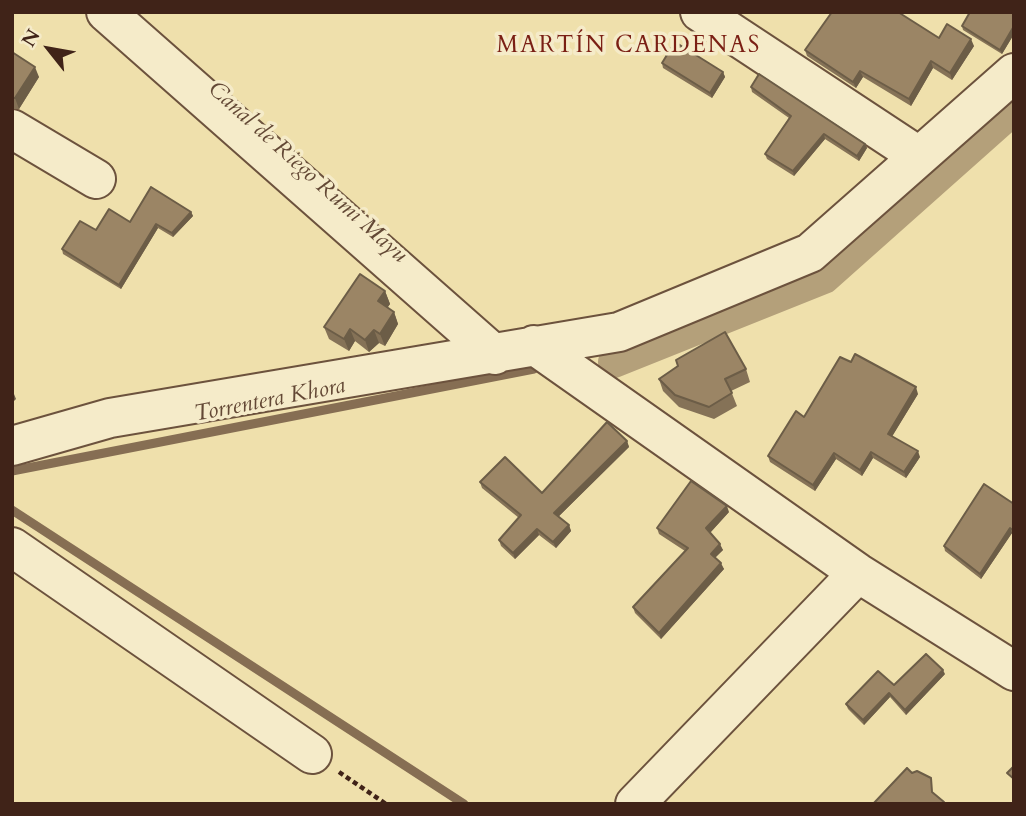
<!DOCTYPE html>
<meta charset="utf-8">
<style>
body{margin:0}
#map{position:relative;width:1026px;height:816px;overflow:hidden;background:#efe0ac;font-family:Cardo,serif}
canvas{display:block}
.frame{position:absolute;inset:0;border:14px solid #402318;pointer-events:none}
.north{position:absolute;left:14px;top:14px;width:70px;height:70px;-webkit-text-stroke:5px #f5ebc9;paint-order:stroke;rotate:301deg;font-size:19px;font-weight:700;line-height:28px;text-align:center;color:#402318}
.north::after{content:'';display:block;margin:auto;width:24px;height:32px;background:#402318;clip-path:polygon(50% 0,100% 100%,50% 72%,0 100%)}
</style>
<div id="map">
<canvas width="1026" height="816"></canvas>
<div class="frame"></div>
<div class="north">N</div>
</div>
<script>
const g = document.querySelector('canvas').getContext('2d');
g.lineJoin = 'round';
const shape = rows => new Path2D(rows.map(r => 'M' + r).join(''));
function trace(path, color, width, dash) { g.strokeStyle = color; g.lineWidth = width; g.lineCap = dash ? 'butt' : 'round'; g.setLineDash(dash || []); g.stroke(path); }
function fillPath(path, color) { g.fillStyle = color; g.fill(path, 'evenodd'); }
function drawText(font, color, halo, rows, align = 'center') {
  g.font = font + ' Cardo,serif'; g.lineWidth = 7; g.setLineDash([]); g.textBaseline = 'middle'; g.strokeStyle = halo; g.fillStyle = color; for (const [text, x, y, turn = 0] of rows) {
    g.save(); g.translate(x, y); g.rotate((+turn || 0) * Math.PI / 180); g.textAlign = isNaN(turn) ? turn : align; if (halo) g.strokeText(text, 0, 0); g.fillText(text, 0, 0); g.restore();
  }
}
trace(shape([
 [12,471,534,369],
 [12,510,464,804]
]), '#866e53', 9);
trace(shape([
 [614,362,824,278,1014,109]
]), '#b4a07a', 32);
const minor = shape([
 [106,12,495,355],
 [700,12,917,155],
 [12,129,96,179],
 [534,345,858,573,1014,671],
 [12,446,110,418,619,332,810,253,1014,73],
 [12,547,312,754],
 [635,804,858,573]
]);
trace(minor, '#6c523d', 42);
trace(shape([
 [339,772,386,804]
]), '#402318', 4.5, [5, 3.5]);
trace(minor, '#f5ebc9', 38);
fillPath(shape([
 [1014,12,1014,34,1002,54,963,30,962,26],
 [939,38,974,46,952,80,933,68,911,106,863,77,856,88,807,56,805,50],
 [12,52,39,77,19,109,12,109],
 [662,63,723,72,725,77,712,98,663,68],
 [751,87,865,144,867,148,859,161,825,139,794,176,767,159,765,154,789,118,752,92],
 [191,212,193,216,173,237,158,228,121,289,63,254,62,249,96,230,130,222],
 [385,291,390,304,387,308,394,312,398,324,385,346,379,343,369,352,355,341,349,351,329,339,324,327],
 [746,369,750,382,731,391,737,406,714,419,679,407,663,391,659,379],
 [918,394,892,436,920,457,906,478,873,458,862,476,836,459,815,491,770,462,768,456,804,417],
 [627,441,629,447,558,517,569,525,571,531,556,548,539,535,515,559,501,546,499,540,519,518,482,488,480,482,542,493],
 [1014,504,1014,535,1012,533,981,579,945,551,944,546],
 [729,512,710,533,723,550,715,557,724,569,661,639,635,613,633,607,685,551,659,534,657,528],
 [945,674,906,715,890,697,864,725,848,709,846,704,894,685]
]), '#857257');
fillPath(shape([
 [1014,26,1014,34,1002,54,1000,50],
 [971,39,974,46,952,80,950,73],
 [931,61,933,68,911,106,909,99],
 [35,67,39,77,19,109,15,98],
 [860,71,863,77,856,88,853,82],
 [723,72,725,77,712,98,710,93],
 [824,134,825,139,794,176,793,171],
 [865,144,867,148,859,161,857,156],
 [191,212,193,216,173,237,172,233],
 [156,224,158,228,121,289,119,285],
 [385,291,390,304,383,314,378,301],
 [394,312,398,324,385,346,380,334],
 [350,329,355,341,349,351,344,339],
 [374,330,379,343,369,352,365,340],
 [916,387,918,394,890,440,888,434],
 [14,394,16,399,12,403,12,397],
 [627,441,629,447,556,519,554,513],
 [918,451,920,457,906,478,904,472],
 [871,452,873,458,862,476,860,470],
 [834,453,836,459,815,491,813,485],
 [727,506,729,512,708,535,706,528],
 [569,525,571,531,556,548,553,542],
 [1010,528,1012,533,981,579,980,574],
 [537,529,539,535,515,559,513,553],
 [720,544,723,550,713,560,711,554],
 [721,563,724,569,661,639,659,633],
 [943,670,945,674,906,715,905,710],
 [889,693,890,697,864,725,863,720]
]), '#6c5d47');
const building = shape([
 [832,12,898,12,939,38,947,24,971,39,950,73,931,61,909,99,860,71,853,82,805,50,832,12],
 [970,12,1014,12,1014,26,1000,50,962,26,970,12],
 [675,42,723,72,710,93,662,63,675,42],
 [12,52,35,67,15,98,12,98,12,52],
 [759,74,865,144,857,156,824,134,793,171,765,154,791,116,751,87,759,74],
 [151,187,191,212,172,233,156,224,119,285,62,249,80,221,96,230,109,209,130,222,151,187],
 [360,274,385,291,378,301,394,312,380,334,374,330,365,340,350,329,344,339,324,327,360,274],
 [725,332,746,369,725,379,732,393,709,407,675,395,659,379,678,366,676,360,725,332],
 [855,354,916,387,888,434,918,451,904,472,871,452,860,470,834,453,813,485,768,456,796,411,804,417,840,357,851,362,855,354],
 [607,422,627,441,554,513,569,525,553,542,537,529,513,553,499,540,521,515,480,482,505,457,542,493,607,422],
 [691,481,727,506,706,528,720,544,711,554,721,563,659,633,633,607,688,548,657,528,691,481],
 [984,484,1014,504,1014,531,1010,528,980,574,944,546,984,484],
 [926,654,943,670,905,710,889,693,863,720,846,704,878,671,894,685,926,654],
 [1014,766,1014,779,1007,773,1014,766],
 [907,768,912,773,917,771,931,778,932,792,944,802,942,804,873,804,907,768]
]);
fillPath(building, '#9b8565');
trace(building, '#6c5d47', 2);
g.letterSpacing = '2px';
drawText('23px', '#7a1f14', '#f5ebc9', [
 ["MARTÍN CARDENAS",629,47]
]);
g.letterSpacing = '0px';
drawText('italic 23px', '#634835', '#f5ebc9', [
 ["Canal de Riego Rumi Mayu",307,173,42],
 ["Torrentera Khora",270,401,-11]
]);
</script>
